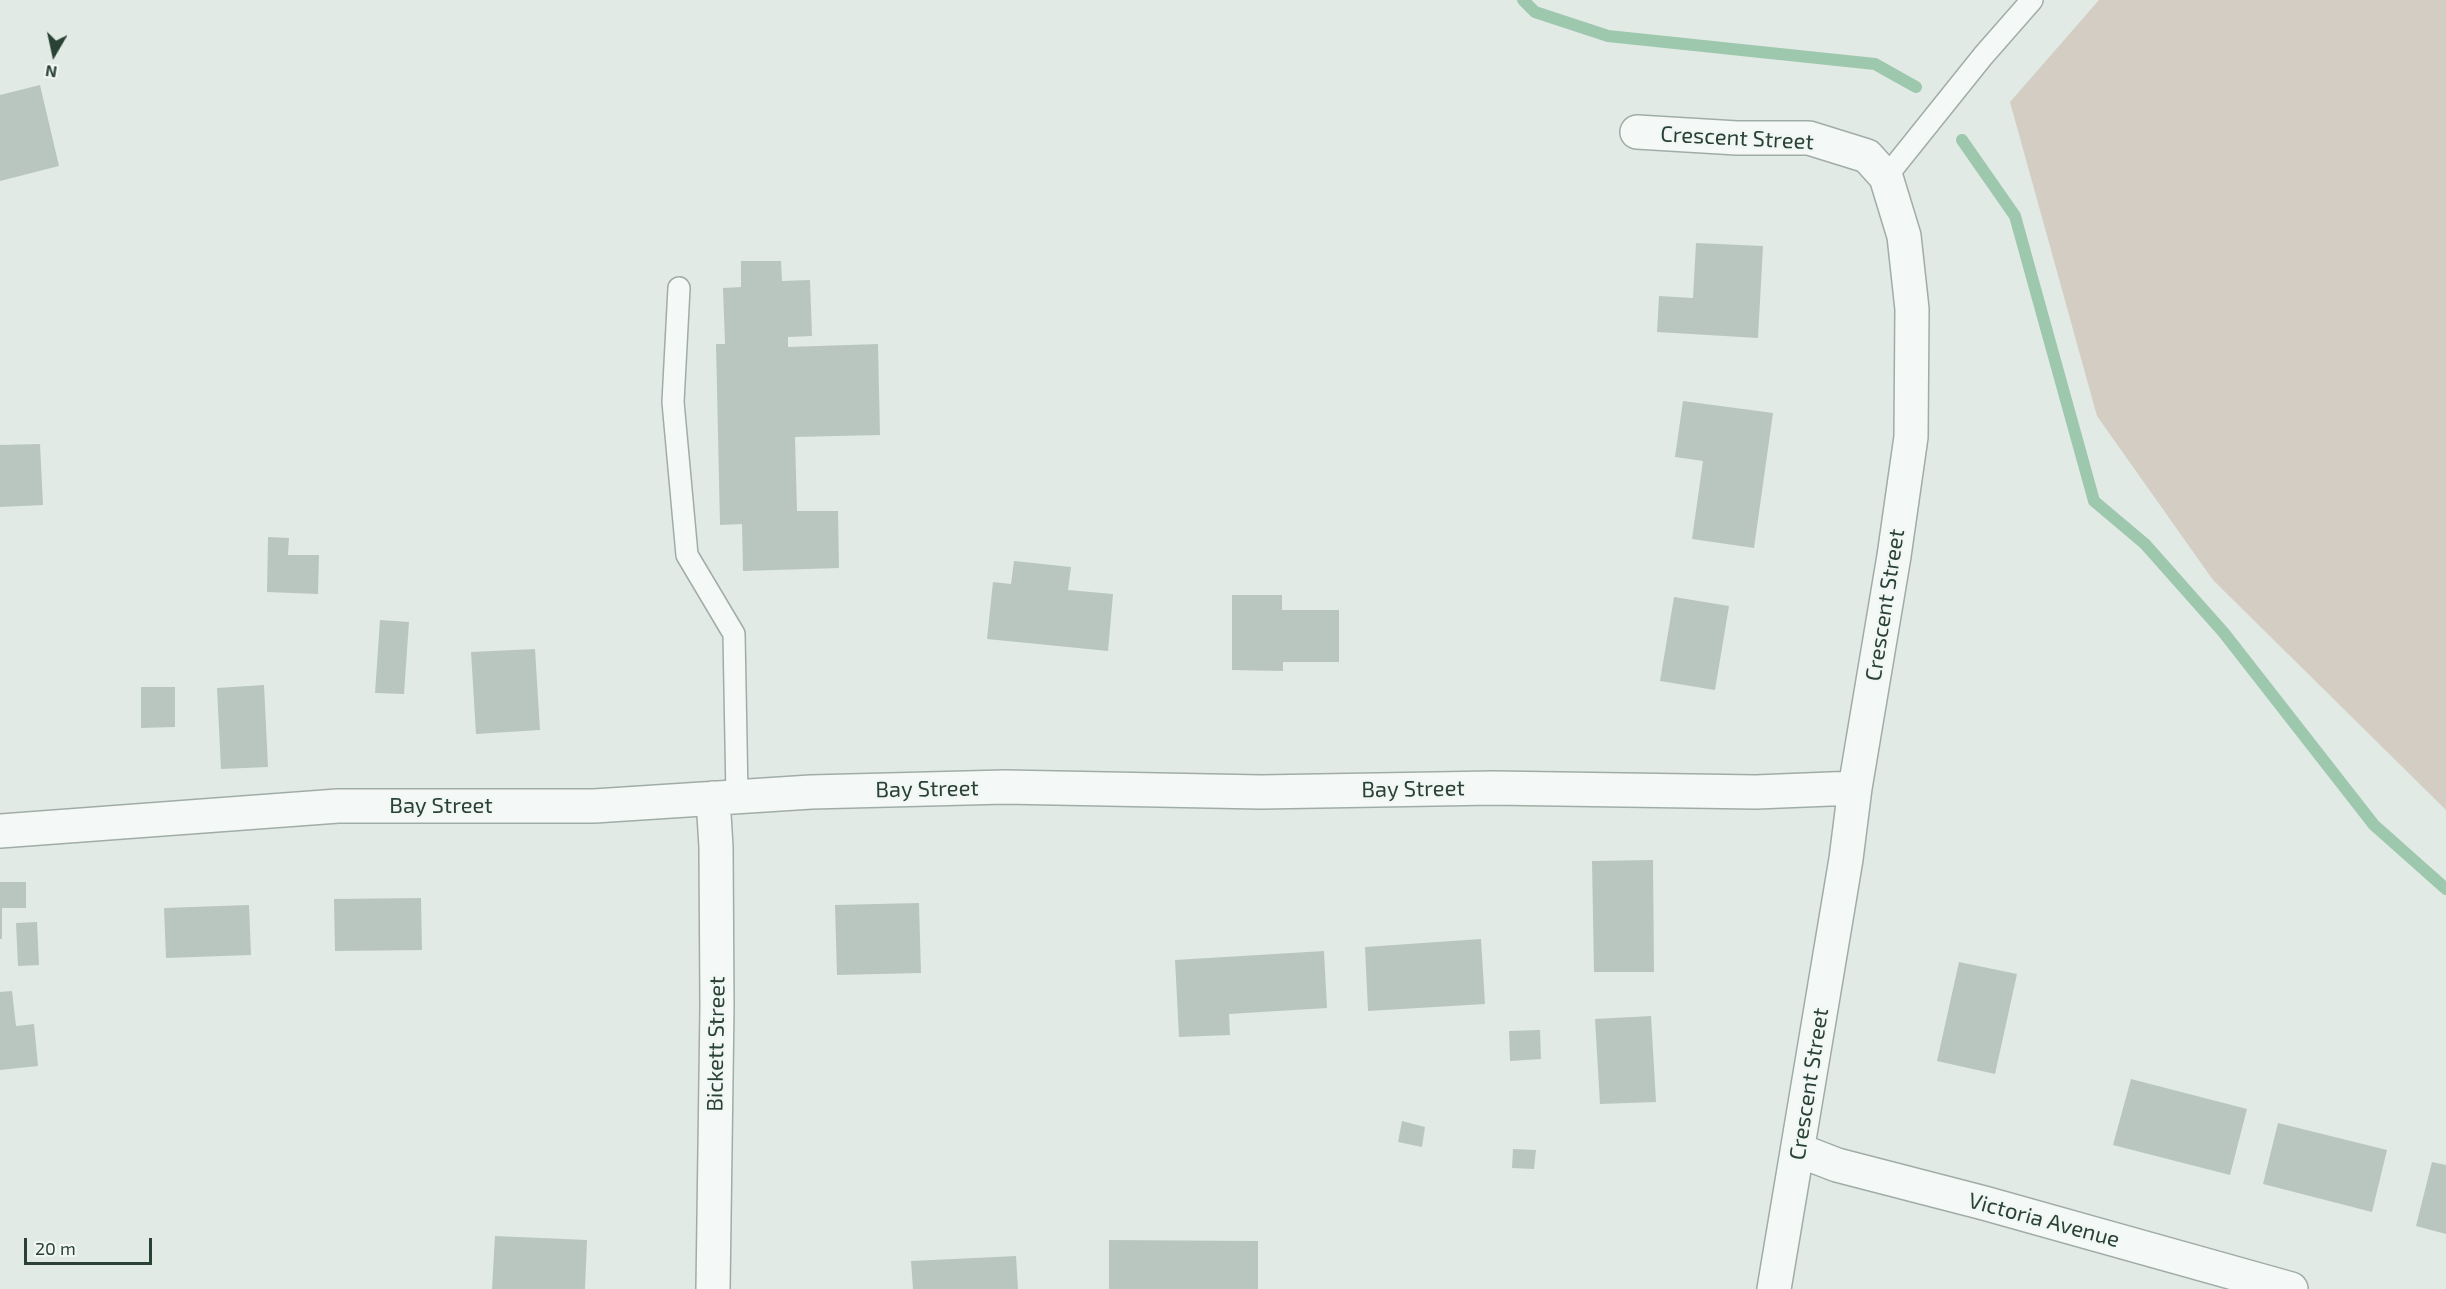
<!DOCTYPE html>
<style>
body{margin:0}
#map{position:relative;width:2446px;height:1289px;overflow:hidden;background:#e2eae5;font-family:"Exo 2",sans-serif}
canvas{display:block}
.north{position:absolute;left:24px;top:24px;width:60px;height:60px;-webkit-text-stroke:4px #f1f7f4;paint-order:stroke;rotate:189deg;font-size:16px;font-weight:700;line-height:24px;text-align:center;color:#2a4135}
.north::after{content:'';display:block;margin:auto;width:21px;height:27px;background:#2a4135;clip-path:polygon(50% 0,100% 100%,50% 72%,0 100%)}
.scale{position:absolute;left:24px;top:1238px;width:128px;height:27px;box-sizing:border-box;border:3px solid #2a4135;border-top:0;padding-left:8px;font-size:18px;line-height:21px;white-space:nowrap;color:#2a4135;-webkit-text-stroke:4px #f1f7f4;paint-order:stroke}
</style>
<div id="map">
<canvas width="2446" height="1289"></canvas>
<div class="north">N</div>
<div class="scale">20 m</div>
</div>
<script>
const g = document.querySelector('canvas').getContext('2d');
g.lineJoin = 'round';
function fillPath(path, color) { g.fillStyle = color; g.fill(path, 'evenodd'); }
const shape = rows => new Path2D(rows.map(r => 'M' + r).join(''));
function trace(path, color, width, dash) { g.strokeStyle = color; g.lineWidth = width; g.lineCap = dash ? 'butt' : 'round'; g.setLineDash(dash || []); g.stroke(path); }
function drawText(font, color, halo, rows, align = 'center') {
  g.font = font + ' "Exo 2",sans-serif'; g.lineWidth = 4.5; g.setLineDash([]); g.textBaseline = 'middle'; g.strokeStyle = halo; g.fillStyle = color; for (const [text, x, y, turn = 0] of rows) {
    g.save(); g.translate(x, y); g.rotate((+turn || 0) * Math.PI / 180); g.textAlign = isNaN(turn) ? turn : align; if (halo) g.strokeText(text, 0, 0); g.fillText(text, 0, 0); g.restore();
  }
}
fillPath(shape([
 [2099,0,2446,0,2446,810,2213,580,2097,416,2010,102]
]), '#d3cdc3');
trace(shape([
 [1523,0,1535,12,1608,36,1875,64,1916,87],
 [1962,140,2015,216,2094,501,2145,544,2224,633,2374,825,2446,889]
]), '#9ec8ad', 12);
fillPath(shape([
 [40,85,59,166,0,181,0,95],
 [1696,243,1763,246,1758,338,1657,332,1659,296,1693,298],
 [741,261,781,261,782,281,810,280,812,336,788,337,788,347,878,344,880,435,795,437,797,511,838,511,839,568,743,571,742,524,720,525,716,344,725,344,723,288,741,287],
 [1683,401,1773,413,1754,548,1692,539,1703,461,1675,457],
 [40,444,43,505,0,507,0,445],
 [268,537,289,538,288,555,319,555,318,594,267,592],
 [1014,561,1071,567,1068,590,1113,594,1108,651,987,639,993,582,1011,584],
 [1232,595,1282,595,1282,610,1339,610,1339,662,1283,662,1283,671,1232,670],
 [1674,597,1729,606,1715,690,1660,681],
 [380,620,409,622,404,694,375,693],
 [535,649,540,730,476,734,471,652],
 [264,685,268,767,221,769,217,688],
 [141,687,175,687,175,727,141,728],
 [1653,860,1654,972,1594,972,1592,861],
 [0,882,26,882,26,908,2,908,2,939,0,939],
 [421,898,422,950,335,951,334,899],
 [919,903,921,973,837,975,835,905],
 [249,905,251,955,166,958,164,908],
 [37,922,39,965,18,966,16,923],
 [1481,939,1485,1004,1368,1011,1365,947],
 [1324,951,1327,1008,1229,1014,1230,1035,1179,1037,1175,960],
 [1959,962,2017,974,1995,1074,1937,1061],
 [12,991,16,1026,34,1024,38,1066,0,1070,0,992],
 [1651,1016,1656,1102,1600,1104,1595,1019],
 [1540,1030,1541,1059,1510,1061,1509,1031],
 [2131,1079,2247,1109,2230,1175,2113,1145],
 [1402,1121,1425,1127,1422,1147,1398,1142],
 [2278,1123,2387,1150,2372,1212,2263,1184],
 [1513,1149,1536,1150,1534,1169,1512,1168],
 [2432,1162,2446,1165,2446,1234,2416,1226],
 [495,1236,587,1240,585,1289,492,1289],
 [1109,1240,1258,1241,1258,1289,1109,1289],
 [1016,1256,1018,1289,913,1289,911,1261]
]), '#b9c6bf');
const service = shape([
 [1886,177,1983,56,2032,0],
 [679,288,673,402,687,555,734,634,737,796]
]);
const minor = shape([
 [1637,132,1737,138,1809,138,1867,156,1886,177,1904,236,1912,309,1911,437,1894,556,1855,788,1846,859,1774,1289],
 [0,831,338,806,594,806,811,792,1005,787,1261,792,1493,788,1756,792,1855,788],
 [1798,1150,1837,1165,1984,1203,2291,1289],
 [713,1289,717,1007,716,847,713,798]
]);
trace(service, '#a0ada6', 24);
trace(minor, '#a0ada6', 36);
trace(service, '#f4f8f6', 21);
trace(minor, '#f4f8f6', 33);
drawText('22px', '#2a4135', '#f1f7f4', [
 ["Crescent Street",1737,138,3],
 ["Crescent Street",1885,605,-81],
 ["Bay Street",927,789,-1],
 ["Bay Street",1413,789,-1],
 ["Bay Street",441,806],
 ["Bickett Street",716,1044,-89],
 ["Crescent Street",1809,1084,-81],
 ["Victoria Avenue",2044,1220,15]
]);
</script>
